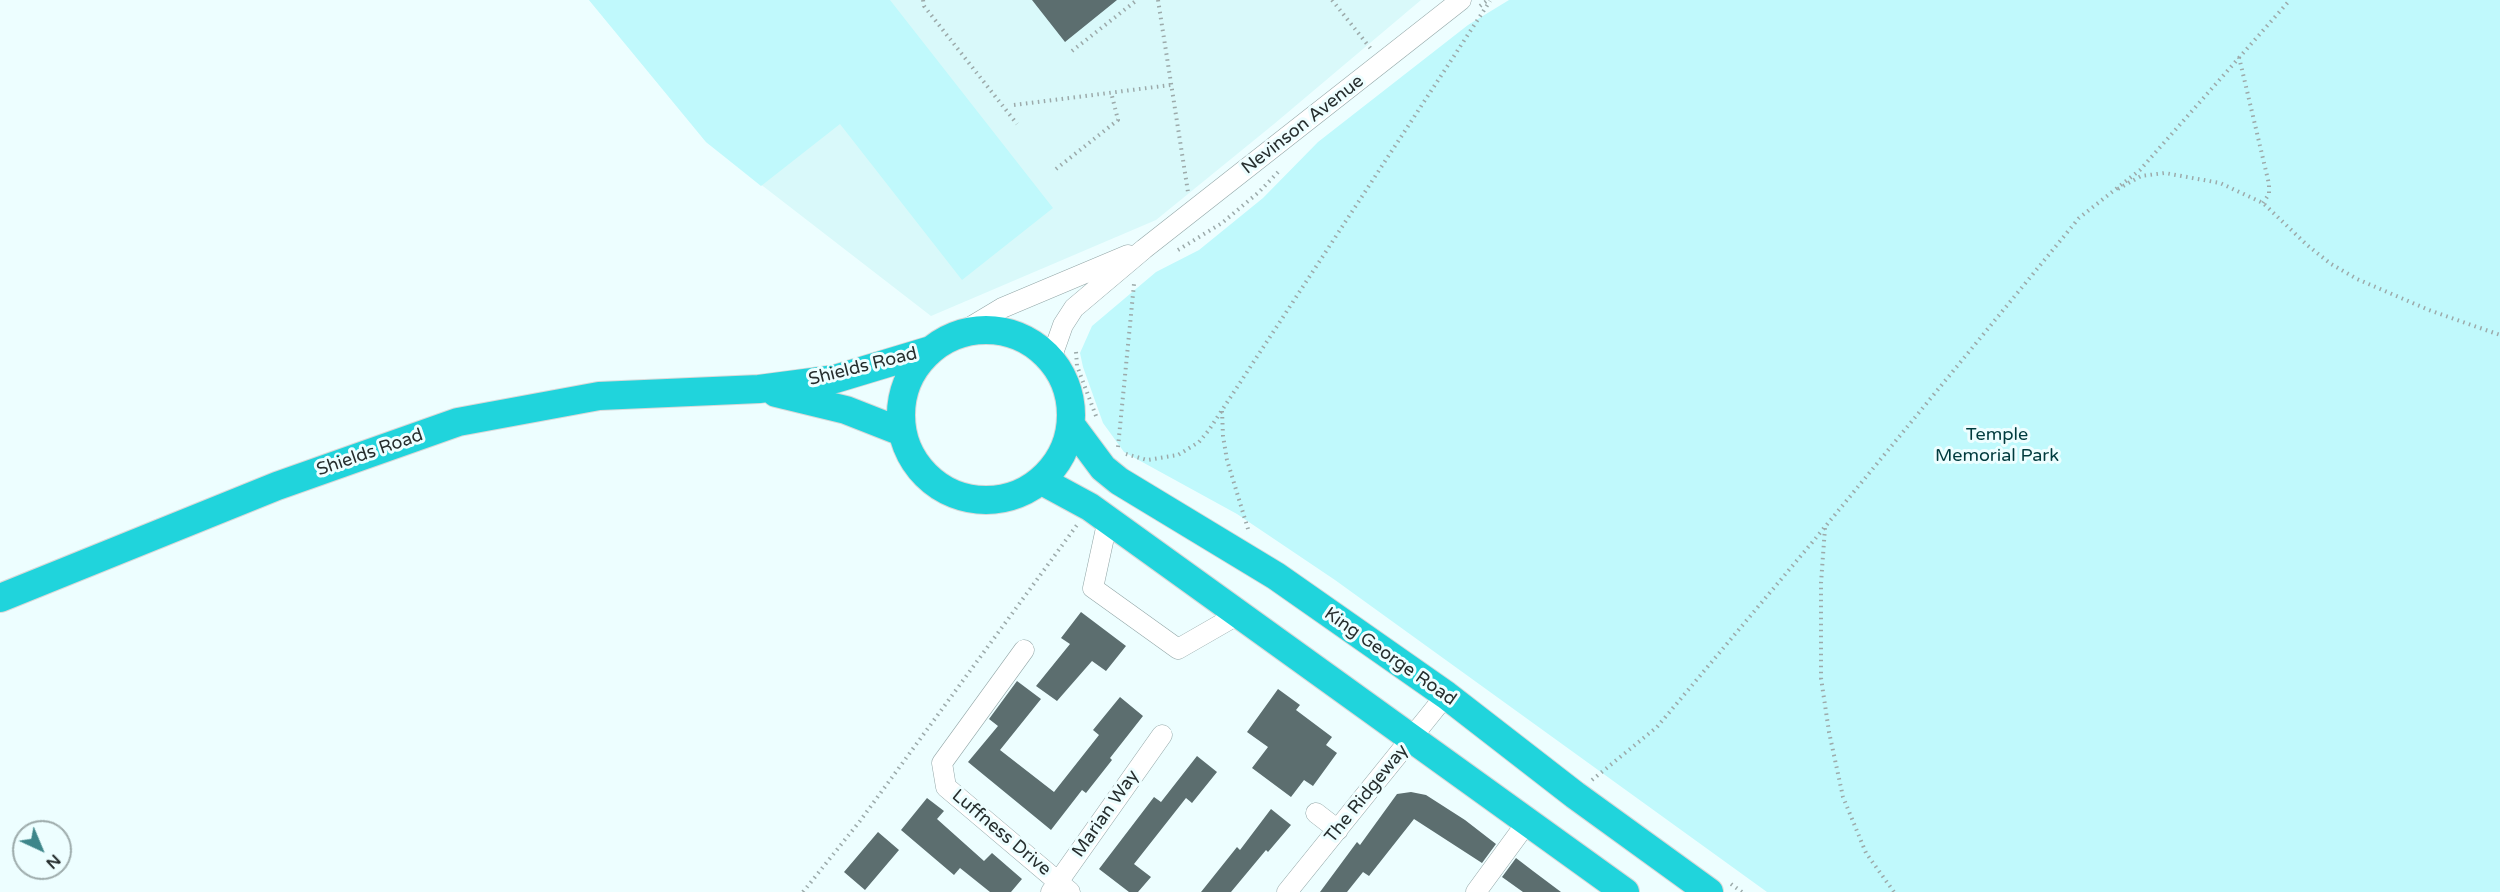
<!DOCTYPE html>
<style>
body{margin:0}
#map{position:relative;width:2500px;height:892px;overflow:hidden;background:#edfeff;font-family:"Varela Round",sans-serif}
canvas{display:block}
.north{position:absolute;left:12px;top:820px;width:60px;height:60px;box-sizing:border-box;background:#edfeff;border:2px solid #9dabab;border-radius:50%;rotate:136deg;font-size:16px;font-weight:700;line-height:24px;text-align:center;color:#262e2e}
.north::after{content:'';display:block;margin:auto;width:21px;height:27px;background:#3e868a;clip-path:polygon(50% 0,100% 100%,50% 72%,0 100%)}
</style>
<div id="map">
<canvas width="2500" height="892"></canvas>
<div class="north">N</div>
</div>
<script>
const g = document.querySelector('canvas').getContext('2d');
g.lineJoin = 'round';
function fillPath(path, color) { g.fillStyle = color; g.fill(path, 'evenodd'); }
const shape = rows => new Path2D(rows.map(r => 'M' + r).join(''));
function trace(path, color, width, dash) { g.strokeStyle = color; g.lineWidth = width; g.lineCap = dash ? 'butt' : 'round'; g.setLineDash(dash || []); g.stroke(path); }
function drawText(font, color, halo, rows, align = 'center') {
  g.font = font + ' "Varela Round",sans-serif'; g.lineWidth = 6; g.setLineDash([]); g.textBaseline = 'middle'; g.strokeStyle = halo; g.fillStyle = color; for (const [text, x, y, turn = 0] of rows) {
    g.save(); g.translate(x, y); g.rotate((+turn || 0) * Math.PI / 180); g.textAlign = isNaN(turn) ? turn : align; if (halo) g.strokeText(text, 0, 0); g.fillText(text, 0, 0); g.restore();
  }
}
fillPath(shape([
 [589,0,1421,0,1274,124,1156,220,931,316,706,142]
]), '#d9f9fa');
fillPath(shape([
 [589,0,890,0,1053,208,962,280,840,124,761,186,706,142],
 [1509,0,2500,0,2500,892,1767,892,1335,580,1237,514,1124,452,1103,423,1083,367,1080,353,1092,326,1156,272,1199,250,1263,198,1318,142,1468,25]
]), '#c0f9fc');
fillPath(shape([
 [1032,0,1117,0,1065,42],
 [1081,612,1126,646,1106,671,1092,661,1057,701,1036,686,1070,644,1061,638],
 [1017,681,1041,699,1000,750,1054,792,1099,735,1093,730,1120,697,1143,716,1110,758,1112,760,1086,793,1082,790,1051,830,968,762,998,726,989,719],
 [1278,689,1300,705,1296,710,1332,737,1326,745,1337,753,1313,786,1304,780,1291,797,1252,768,1268,747,1247,732],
 [1197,756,1217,772,1192,803,1186,798,1134,864,1151,877,1138,892,1129,892,1099,869,1154,797,1161,802],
 [1411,792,1426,795,1465,820,1496,844,1482,863,1414,819,1369,876,1363,872,1347,892,1320,892,1357,842,1360,845,1397,794],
 [927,798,944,811,937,819,984,861,992,853,1022,879,1011,892,990,892,960,868,954,875,901,830],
 [1271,809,1291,825,1268,852,1266,850,1231,892,1201,892,1237,847,1240,850],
 [878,832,899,850,865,890,844,872],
 [1516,858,1533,871,1561,892,1523,892,1502,877]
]), '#5c6e6f');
const minor = shape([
 [957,335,1002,308,1128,255],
 [1051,359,1063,325,1074,308,1144,249,1461,0],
 [1108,519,1093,588,1178,649,1239,614],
 [1024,650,942,763,946,787,1070,892],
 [1316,813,1338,830],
 [1051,892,1162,735],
 [1287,892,1446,695],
 [1476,892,1528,821]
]);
const highway = shape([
 '901 415a85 85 0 1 1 170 0a85 85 0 1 1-170 0Z',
 [776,393,846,410,902,432],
 [1071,425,1103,468,1119,481,1276,576,1446,695,1575,795,1709,892],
 [1042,481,1090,507,1625,892],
 [0,598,277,486,458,422,599,396,759,389,835,379,931,350]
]);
trace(minor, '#91a5a6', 21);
trace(highway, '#d8d9d9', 30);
trace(shape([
 [923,0,924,6,1017,124],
 [1158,0,1188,192],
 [1332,0,1371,49],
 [1480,6,1488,0],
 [1072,51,1137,0],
 [2239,57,2269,184,2269,194,2263,203],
 [1014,105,1171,85],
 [1056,169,1118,120,1111,92],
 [2118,189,2141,176,2165,173,2220,183,2263,203,2307,245,2331,264,2357,279,2429,310,2500,335],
 [1178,250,1222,223,1259,192,1280,170],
 [1076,352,1077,366,1096,416],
 [1222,411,1223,436,1227,460,1248,529],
 [1118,447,1134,284],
 [1126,454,1147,460,1178,455,1199,442,1209,430,1490,1],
 [1825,528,1821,583,1821,678,1829,732,1843,797,1866,853,1894,892],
 [1592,780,1657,727,1815,539,2079,218,2140,170,2290,0],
 [1731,884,1742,892],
 [803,892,860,821,1077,525]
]), '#9caaaa', 4, [1.5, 4.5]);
trace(minor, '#fff', 20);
trace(highway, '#20d4dc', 28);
drawText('18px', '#262e2e', '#edfeff', [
 ["Nevinson Avenue",1303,125,-38],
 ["Shields Road",863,367,-14],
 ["Shields Road",370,453,-19],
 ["King George Road",1390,657,35],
 ["The Ridgeway",1367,794,-51],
 ["Marian Way",1106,814,-55],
 ["Luffness Drive",1001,833,40]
]);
drawText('18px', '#003b3e', '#edfeff', [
 ["Temple",1997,435],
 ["Memorial Park",1997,456]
]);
</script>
